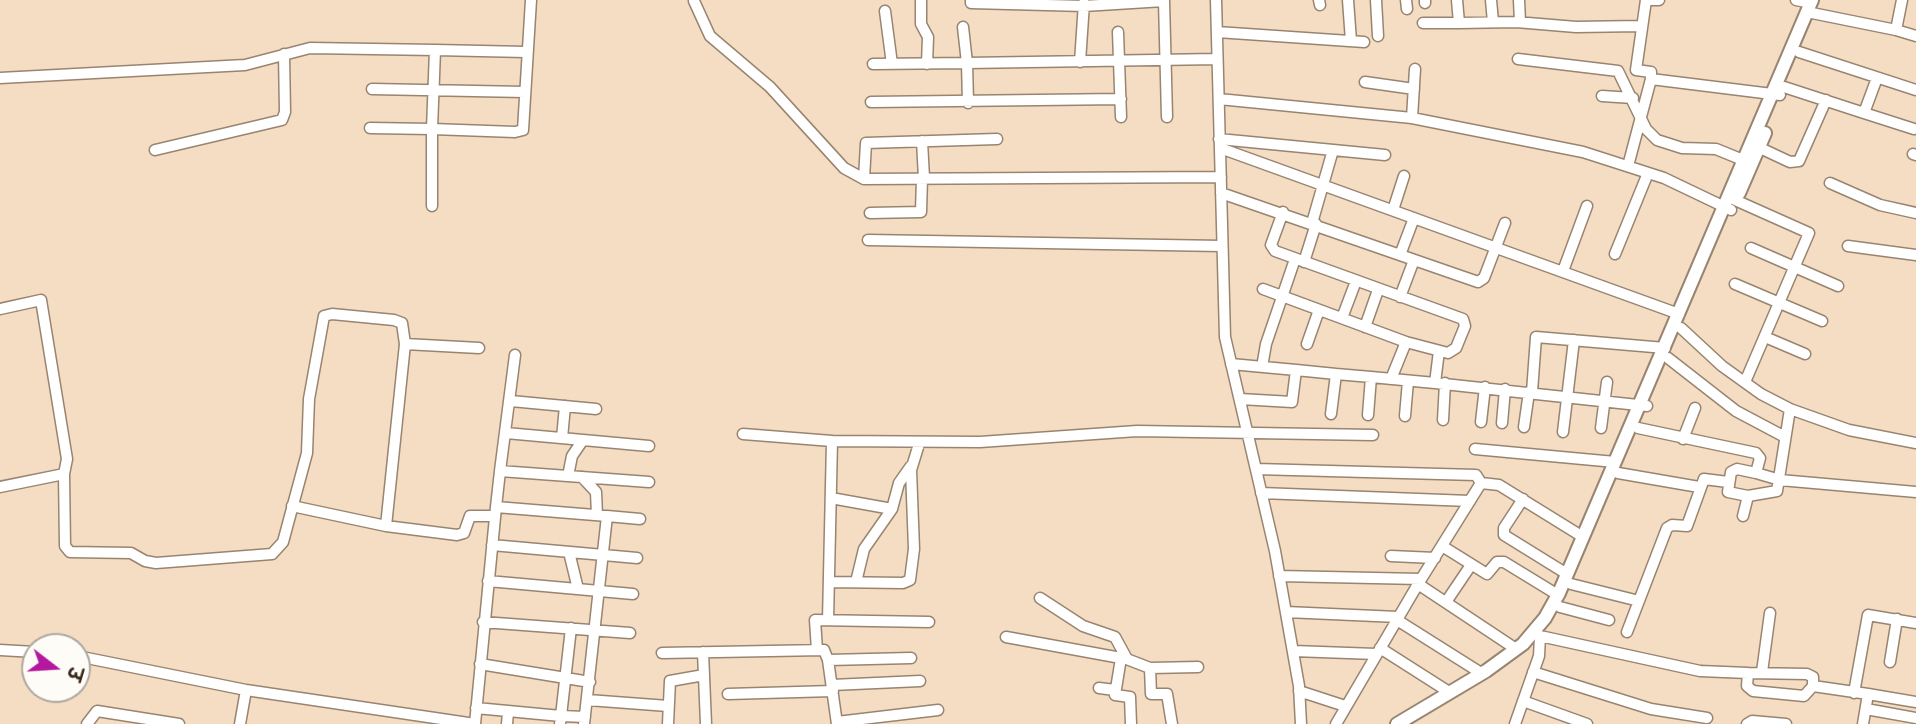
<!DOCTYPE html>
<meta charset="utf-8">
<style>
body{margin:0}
#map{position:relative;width:1916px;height:724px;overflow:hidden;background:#f4ddc2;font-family:Pangolin,"Playpen Sans Deva",sans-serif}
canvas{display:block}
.north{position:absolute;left:21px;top:633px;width:70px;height:70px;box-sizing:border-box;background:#fdfcf7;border:2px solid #afa8a0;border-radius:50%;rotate:107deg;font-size:19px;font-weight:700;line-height:28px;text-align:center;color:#3b2a1e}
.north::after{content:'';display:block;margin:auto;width:24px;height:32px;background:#b5179e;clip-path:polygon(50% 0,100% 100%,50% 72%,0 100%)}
</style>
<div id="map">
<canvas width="1916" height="724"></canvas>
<div class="north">उ</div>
</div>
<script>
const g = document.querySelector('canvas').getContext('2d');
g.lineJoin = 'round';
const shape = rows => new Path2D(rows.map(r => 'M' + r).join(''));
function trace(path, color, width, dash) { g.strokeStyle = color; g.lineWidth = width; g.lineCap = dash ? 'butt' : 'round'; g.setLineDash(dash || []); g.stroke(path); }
const minor = shape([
 [921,0,921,24,928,37,927,64],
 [971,0,971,3,1084,6,1164,1,1167,117],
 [1216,0,1225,337,1275,551,1299,686,1301,724],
 [1319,0,1320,5],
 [1348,0,1351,41],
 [1376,0,1378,36],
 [1406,0,1407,9],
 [1425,0,1425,3],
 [1457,0,1459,23,1516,22,1576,27,1640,26],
 [1491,0,1493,22],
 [1519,0,1520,22],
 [1659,0,1646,0,1636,70,1651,72,1651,79,1780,95],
 [1796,0,1811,3],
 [1902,0,1896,30,1916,36],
 [694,1,710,36,770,87,844,168,864,179],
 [885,11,892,64],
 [1807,12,1896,30],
 [1423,23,1459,23],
 [963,27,967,63,1217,59],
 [1118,32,1121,117],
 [1217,32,1364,42],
 [435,50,526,52],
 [1799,52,1916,90],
 [1518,59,1618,71,1646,129,1657,140,1682,148,1716,149,1743,160],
 [1080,62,1084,3],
 [873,64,967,63,968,103],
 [0,78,245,65,310,48,435,50,432,129,515,132,523,130,531,0],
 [1877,78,1864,113,1914,129],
 [1365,82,1414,89],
 [1784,87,1864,113],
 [372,89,525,92],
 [1602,96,1633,98],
 [1219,99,1412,118,1583,152,1664,178,1731,210],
 [871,102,1121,99],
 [1412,118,1415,69],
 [370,128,432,129,432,206],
 [997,139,866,143,864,179,1221,177],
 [1219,139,1385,155],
 [922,141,924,178],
 [1758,147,1790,162,1799,161,1826,100],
 [1220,148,1679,314],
 [155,150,282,120,285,112,284,54],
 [1913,154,1916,155],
 [1628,166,1651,79],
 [1830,183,1880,205,1916,213],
 [1221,193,1478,282,1484,278,1505,223],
 [1735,200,1809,233,1745,382],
 [1393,210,1404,176],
 [870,213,921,212,922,178],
 [1312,223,1333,150],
 [868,240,1222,246],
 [1848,246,1916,255],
 [1751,248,1838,286],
 [1615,254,1648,173],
 [1400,255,1414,218],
 [1304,262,1316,224],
 [1563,271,1587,206],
 [1735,284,1822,321],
 [1263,289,1406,342,1448,353,1456,348,1465,326,1463,319,1275,251,1271,245,1283,212],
 [1400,297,1414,260],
 [0,309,41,300,67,459,64,474],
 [1342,318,1356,281],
 [1365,327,1378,290],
 [1681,328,1722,366,1761,394,1790,409,1849,430,1916,443],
 [1765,337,1805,354],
 [405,344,479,348],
 [1307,344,1319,310],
 [1668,358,1736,411,1785,437],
 [1231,364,1296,370,1292,402,1240,399],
 [1262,367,1266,344,1295,259],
 [1296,370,1336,374,1331,414],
 [1336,374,1371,377,1368,415],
 [1371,377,1435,383,1439,351],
 [1391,379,1406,342],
 [1435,383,1647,406],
 [1532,392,1536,337,1665,348],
 [511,401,596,409],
 [1405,416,1408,381],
 [1443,420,1445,383],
 [1481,422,1485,387],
 [1502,423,1505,389],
 [1524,427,1529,392],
 [1601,428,1607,382],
 [1638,428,1756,453,1760,458,1756,473,1780,480,1916,492],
 [1563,432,1574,340],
 [506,433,649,446],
 [743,434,832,441],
 [562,438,565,406],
 [1683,439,1695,408],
 [1475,449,1615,462],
 [1256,469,1476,475,1481,483],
 [500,471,515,355],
 [1618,473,1699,487],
 [568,476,572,456,583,440],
 [582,477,596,492,597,515],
 [0,487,64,474,65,546,70,552,131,553,145,561,156,563,272,554,283,542,307,453,309,399,324,316,332,314,394,320,402,323,405,344,386,526],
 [1261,493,1470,501],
 [1748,496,1728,492,1731,472,1737,469,1756,473],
 [831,498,892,509],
 [1523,499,1504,528,1504,535,1567,574],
 [292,506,386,526,457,535,464,533,470,516,495,516],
 [496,507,500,471,649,482],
 [607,516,640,519],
 [1743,516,1748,496,1777,491,1790,409],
 [492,545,637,558],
 [1442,546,1487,574,1497,562,1504,562,1558,595],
 [569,552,578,589],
 [1391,556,1435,558],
 [1279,576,1421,579],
 [488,581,633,594],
 [829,582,903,583,910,580,914,549,911,470,919,444],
 [856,582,864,549,892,509,899,483,911,466],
 [1571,584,1639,601],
 [1040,598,1083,626,1115,637,1127,659],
 [1446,602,1471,565],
 [1560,607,1609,620],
 [1286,612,1398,617],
 [828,620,832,441,980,442,1137,431,1373,435],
 [1397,620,1481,673],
 [483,622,630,633],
 [1627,632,1667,528,1672,525,1687,526,1704,479,1728,482],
 [1540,636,1700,671,1748,673,1747,686,1753,691,1804,696,1813,686,1868,694],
 [1006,637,1121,658,1115,695,1130,697,1131,724],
 [1380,648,1449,692],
 [1516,649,1418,584,1481,483,1499,485,1583,537],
 [0,650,35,652],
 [817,650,815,620,929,622],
 [1293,651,1376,654],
 [703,652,706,724],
 [662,653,824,650,828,660],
 [77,656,246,690,475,724],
 [1124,658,1150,668,1198,667],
 [1890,662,1897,619],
 [480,664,590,682],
 [1150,668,1151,694,1167,694,1172,724],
 [1533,672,1651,709,1707,718],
 [1762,672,1770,613],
 [1748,673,1807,674,1813,677,1813,686],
 [832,685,920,681],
 [1099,688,1115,690],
 [1299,691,1345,706],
 [1854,693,1868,615,1916,623],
 [728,694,833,691],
 [588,700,668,706],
 [1523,701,1587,724],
 [476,708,561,716,571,628],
 [1866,709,1916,718],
 [837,722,938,710],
 [87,724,97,711,179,724],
 [240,724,246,690],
 [475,724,496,507,607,516,584,724],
 [507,724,508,712],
 [560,724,561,716,585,717],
 [668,724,670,681,704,675],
 [837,724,828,660,911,658],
 [1336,724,1418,584],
 [1515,724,1539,656,1540,636,1536,632],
 [1747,724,1752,721,1786,724],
 [1863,724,1868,694,1916,702]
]);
const major = shape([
 [1739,193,1765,133],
 [1397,724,1486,671,1523,644,1545,618,1559,593,1812,0]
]);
trace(minor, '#988470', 13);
trace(major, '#988470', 16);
trace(minor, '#fff', 10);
trace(major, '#fff', 12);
</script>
